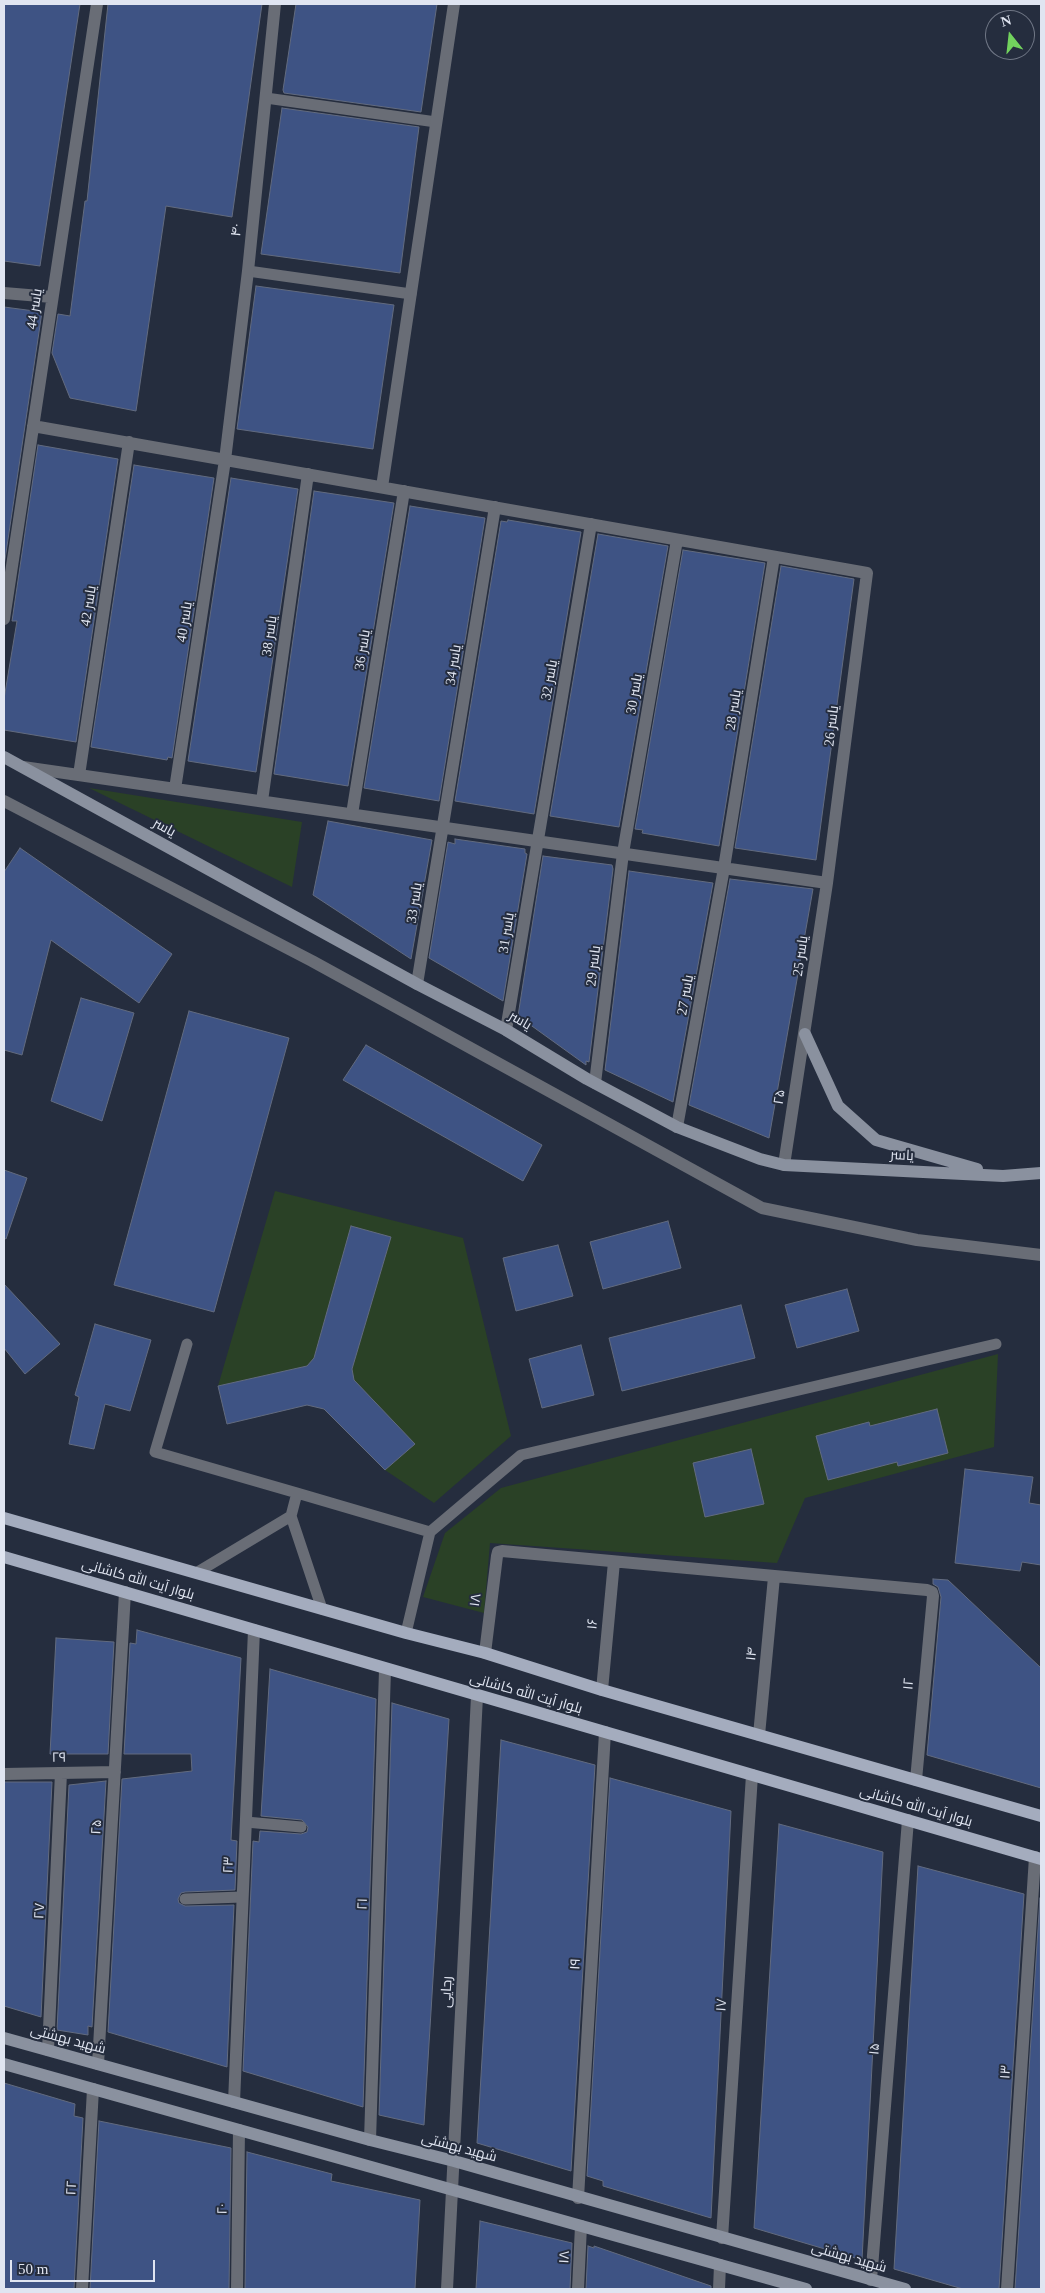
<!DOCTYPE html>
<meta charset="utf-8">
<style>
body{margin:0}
#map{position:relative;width:1045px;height:2293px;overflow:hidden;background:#252d3e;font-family:"Times New Roman",serif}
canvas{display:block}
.frame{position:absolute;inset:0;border:5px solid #e0e5f1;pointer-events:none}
.north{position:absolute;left:985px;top:10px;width:50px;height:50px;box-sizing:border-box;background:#252d3e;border:1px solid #707786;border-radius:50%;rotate:344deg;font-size:14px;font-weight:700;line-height:20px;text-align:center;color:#e0e5f1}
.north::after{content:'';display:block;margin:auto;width:18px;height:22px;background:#72d25d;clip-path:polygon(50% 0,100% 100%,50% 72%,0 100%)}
.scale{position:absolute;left:10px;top:2260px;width:145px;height:22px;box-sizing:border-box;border:2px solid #e0e5f1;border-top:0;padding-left:6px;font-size:15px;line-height:18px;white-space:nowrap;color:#e0e5f1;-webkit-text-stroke:4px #252d3e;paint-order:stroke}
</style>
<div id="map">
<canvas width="1045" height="2293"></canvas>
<div class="frame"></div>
<div class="north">N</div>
<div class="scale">50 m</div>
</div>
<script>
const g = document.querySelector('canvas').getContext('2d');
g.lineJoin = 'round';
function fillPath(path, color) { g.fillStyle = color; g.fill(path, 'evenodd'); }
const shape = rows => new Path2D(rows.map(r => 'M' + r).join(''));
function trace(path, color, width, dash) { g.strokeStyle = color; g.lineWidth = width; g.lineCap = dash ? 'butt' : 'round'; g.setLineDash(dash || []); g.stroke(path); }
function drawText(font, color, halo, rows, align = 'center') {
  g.font = font + ' "Times New Roman",Cairo,serif'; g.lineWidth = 4; g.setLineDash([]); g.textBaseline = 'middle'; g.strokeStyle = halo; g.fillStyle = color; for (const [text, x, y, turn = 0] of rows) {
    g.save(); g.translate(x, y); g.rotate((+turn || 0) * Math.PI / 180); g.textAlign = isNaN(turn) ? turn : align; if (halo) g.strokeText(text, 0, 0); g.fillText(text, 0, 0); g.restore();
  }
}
fillPath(shape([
 [89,788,302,822,292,887],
 [275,1191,463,1238,511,1436,434,1503,385,1470,415,1444,354,1380,352,1369,391,1237,351,1226,314,1358,307,1366,218,1386],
 [998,1354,994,1447,805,1498,777,1563,490,1543,484,1613,423,1597,445,1533,501,1488]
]), '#2a4126');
const building = shape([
 [4,4,80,4,40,266,4,261,4,4],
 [108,4,262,4,232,217,166,206,136,411,70,398,52,353,58,314,70,316,85,201,87,201,108,4],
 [296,4,437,4,421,112,284,93,283,90,296,4],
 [282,108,419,127,400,273,261,254,282,108],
 [256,286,394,305,373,449,237,429,256,286],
 [4,307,42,312,4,566,4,307],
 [38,445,118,459,76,742,4,730,4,699,17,621,12,621,38,445],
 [134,465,214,478,172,758,168,757,167,760,91,747,134,465],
 [231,478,298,489,256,772,188,761,231,478],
 [314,491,394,503,348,786,274,774,314,491],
 [410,506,485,518,439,801,364,788,410,506],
 [508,520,581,532,534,814,455,801,501,521,507,522,508,520],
 [598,534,668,546,619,827,550,816,598,534],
 [683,550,765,563,719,846,642,833,643,830,635,829,683,550],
 [781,566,854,579,816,860,735,848,781,566],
 [328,821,432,840,411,959,313,895,328,821],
 [455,839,525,849,525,853,527,854,503,1001,429,958,448,842,455,844,455,839],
 [20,848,172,954,139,1003,51,940,22,1055,4,1050,4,872,20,848],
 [543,856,612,865,613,869,589,1062,586,1061,586,1065,518,1016,543,856],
 [629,871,713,883,673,1102,605,1070,629,871],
 [730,879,813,889,769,1138,689,1105,730,879],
 [81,998,134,1013,102,1121,51,1101,81,998],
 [189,1011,289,1038,214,1312,114,1285,189,1011],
 [366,1045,542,1145,523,1181,343,1080,366,1045],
 [4,1170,27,1178,6,1239,4,1238,4,1170],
 [668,1221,681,1268,603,1289,590,1242,668,1221],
 [351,1226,391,1237,352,1369,354,1380,415,1444,385,1470,324,1409,307,1405,227,1424,218,1386,307,1366,314,1358,351,1226],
 [558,1245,573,1296,516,1311,503,1258,558,1245],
 [4,1284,60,1344,25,1374,4,1348,4,1284],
 [847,1289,859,1331,797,1348,785,1305,847,1289],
 [741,1305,755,1358,622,1391,609,1338,741,1305],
 [95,1324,151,1340,130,1411,105,1404,94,1449,69,1444,79,1397,75,1395,95,1324],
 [581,1345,594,1395,542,1408,529,1359,581,1345],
 [937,1409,948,1453,898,1466,897,1462,828,1480,816,1436,869,1422,870,1426,937,1409],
 [751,1449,764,1504,705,1517,693,1463,751,1449],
 [965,1469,1033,1477,1029,1503,1041,1505,1041,1565,1022,1562,1020,1571,955,1563,965,1469],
 [933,1579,948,1580,1041,1668,1041,1788,927,1755,941,1597,938,1587,933,1584,933,1579],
 [137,1630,241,1658,231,1840,237,1841,235,1890,185,1892,181,1893,178,1899,179,1903,185,1906,234,1905,227,2067,108,2032,122,1779,192,1771,191,1754,124,1754,130,1643,136,1644,137,1630],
 [56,1638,114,1642,108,1754,50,1754,56,1638],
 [270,1669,376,1699,363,2107,243,2071,253,1841,259,1842,260,1831,301,1834,307,1832,308,1827,302,1820,261,1816,270,1669],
 [392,1703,449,1719,424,2125,379,2115,392,1703],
 [501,1740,595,1765,571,2171,477,2143,501,1740],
 [610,1778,731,1811,711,2218,603,2186,603,2181,587,2176,610,1778],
 [106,1781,92,2027,88,2026,88,2035,57,2030,69,1785,106,1781],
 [4,1782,52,1782,41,2017,4,2006,4,1782],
 [779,1824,883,1852,862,2260,754,2228,779,1824],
 [918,1866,1024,1894,999,2289,963,2289,894,2269,918,1866],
 [1040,1898,1041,2289,1015,2289,1040,1898],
 [4,2083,75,2104,74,2116,83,2118,74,2289,4,2289,4,2083],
 [99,2121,231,2148,229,2289,90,2289,99,2121],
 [247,2152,332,2174,331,2181,420,2200,415,2289,245,2289,247,2152],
 [480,2221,572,2243,570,2289,476,2289,480,2221],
 [588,2246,594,2248,594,2246,711,2286,711,2289,586,2289,588,2246]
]);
fillPath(building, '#3e5384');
trace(building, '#626b7f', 1);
trace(shape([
 [266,98,436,122],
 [248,271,411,294],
 [187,1344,155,1452,297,1493,291,1516,322,1609],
 [297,1493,430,1532],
 [196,1573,291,1516],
 [406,1633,430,1532,521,1455,996,1344],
 [246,1822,301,1827],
 [185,1899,242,1897]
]), '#696d76', 11);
trace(shape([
 [4,293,52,297],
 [33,426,867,573,827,883,784,1165],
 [382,487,454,4],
 [4,619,97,4],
 [23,767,827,883],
 [79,775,129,442],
 [175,789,225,460,248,271,275,4],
 [4,801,312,961,762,1208,917,1240,1041,1255],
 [262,801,308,474],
 [352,814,404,491],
 [417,984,495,507],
 [506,1030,591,524],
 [595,1083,623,853,677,540],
 [677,1127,724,868,774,557],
 [485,1653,497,1556,498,1552,502,1551,927,1590,932,1592,933,1596,916,1780],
 [602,1690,614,1562],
 [759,1735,774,1577],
 [4,1774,115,1772],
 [48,2050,61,1773],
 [98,2064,125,1592],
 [234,2102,254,1630],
 [370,2140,385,1670],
 [578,2198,605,1732],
 [722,2238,752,1775],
 [871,2280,908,1820],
 [82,2289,93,2089],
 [237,2289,239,2130],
 [447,2289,477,1696],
 [578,2289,581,2226],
 [719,2289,720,2265],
 [1007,2289,1035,1857]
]), '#696d76', 12);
trace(shape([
 [4,757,417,984,506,1030,587,1079,677,1127,760,1159,784,1165,1003,1176,1041,1173],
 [805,1034,838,1106,876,1140,977,1169],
 [4,2038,370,2140,454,2161,905,2289],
 [4,2064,806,2289]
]), '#8a919f', 12);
trace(shape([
 [4,1518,406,1633,485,1653,602,1690,1041,1816],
 [4,1557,1041,1859]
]), '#a4acbe', 12);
drawText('14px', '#e0e5f1', '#252d3e', [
 ["۴۰",237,230,-84],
 ["یاسر 44",35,309,-81],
 ["یاسر 42",89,606,-81],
 ["یاسر 40",185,622,-81],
 ["یاسر 38",270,636,-82],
 ["یاسر 36",363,650,-81],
 ["یاسر 34",454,665,-81],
 ["یاسر 32",550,680,-80],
 ["یاسر 30",635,694,-80],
 ["یاسر 28",734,710,-81],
 ["یاسر 26",832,726,-83],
 ["یاسر",164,828,29],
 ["یاسر 33",415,903,-81],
 ["یاسر 31",507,933,-81],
 ["یاسر 25",801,956,-82],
 ["یاسر 29",594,966,-83],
 ["یاسر 27",686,995,-80],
 ["یاسر",520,1021,30],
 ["۲۵",780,1097,-81],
 ["یاسر",902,1156,3],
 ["بلوار آیت الله کاشانی",138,1580,16],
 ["۱۸",476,1600,-83],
 ["۱۶",593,1624,-85],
 ["۱۴",752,1654,-85],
 ["۱۲",909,1684,-85],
 ["بلوار آیت الله کاشانی",526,1694,16],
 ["۲۹",59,1758,-1],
 ["بلوار آیت الله کاشانی",916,1807,16],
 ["۲۵",97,1827,-87],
 ["۲۳",229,1865,-87],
 ["۲۱",363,1904,-88],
 ["۲۷",40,1911,-87],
 ["۱۹",576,1964,-87],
 ["رجایی",447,1992,-87],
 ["۱۷",722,2005,-86],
 ["شهید بهشتی",68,2040,15],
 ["۱۵",875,2049,-85],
 ["۱۳",1006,2072,-86],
 ["شهید بهشتی",459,2148,15],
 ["۲۲",72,2188,-87],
 ["۲۰",223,2209,-89],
 ["۱۸",565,2257,-87],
 ["شهید بهشتی",849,2258,16]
]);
</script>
